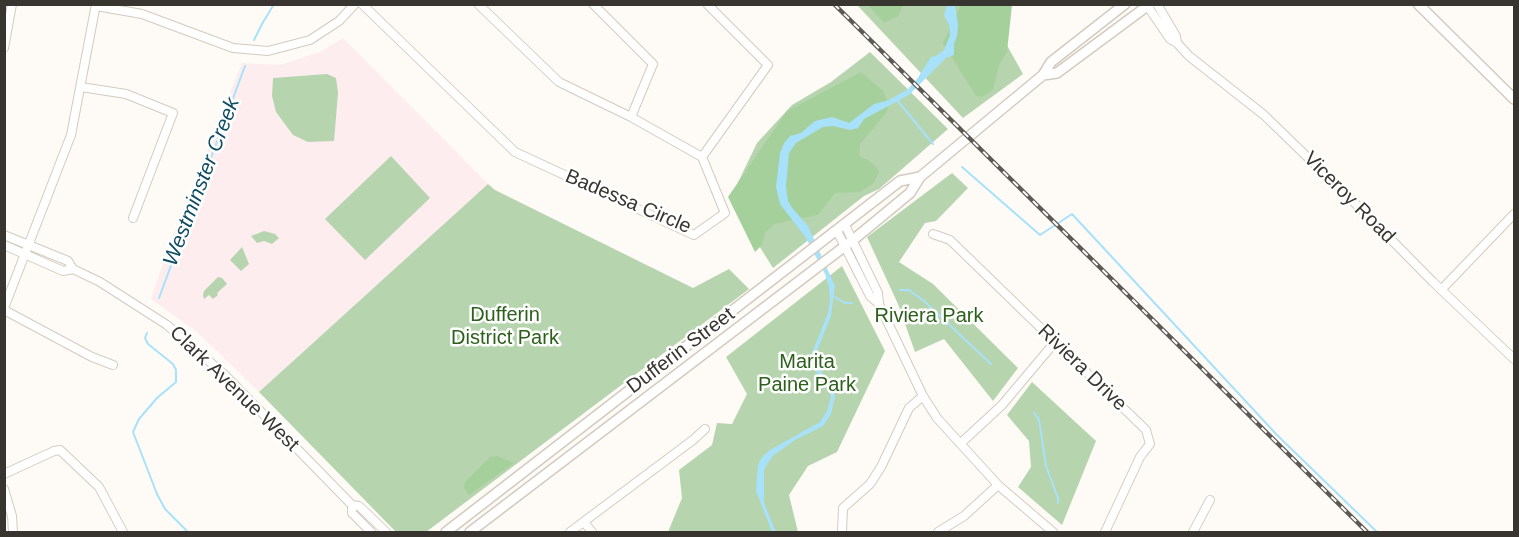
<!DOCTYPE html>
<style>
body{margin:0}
#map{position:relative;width:1519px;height:537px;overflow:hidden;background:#fefbf6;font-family:Arial,sans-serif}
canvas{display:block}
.frame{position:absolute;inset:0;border:6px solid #383530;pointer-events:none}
</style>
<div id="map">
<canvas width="1519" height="537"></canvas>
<div class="frame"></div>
</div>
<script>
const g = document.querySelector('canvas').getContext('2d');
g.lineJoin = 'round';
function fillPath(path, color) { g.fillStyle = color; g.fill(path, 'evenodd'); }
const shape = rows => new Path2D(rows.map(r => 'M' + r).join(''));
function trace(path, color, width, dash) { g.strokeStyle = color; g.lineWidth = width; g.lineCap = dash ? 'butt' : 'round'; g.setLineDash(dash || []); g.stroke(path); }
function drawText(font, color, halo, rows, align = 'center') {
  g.font = font + ' Arial,sans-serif'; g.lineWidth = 5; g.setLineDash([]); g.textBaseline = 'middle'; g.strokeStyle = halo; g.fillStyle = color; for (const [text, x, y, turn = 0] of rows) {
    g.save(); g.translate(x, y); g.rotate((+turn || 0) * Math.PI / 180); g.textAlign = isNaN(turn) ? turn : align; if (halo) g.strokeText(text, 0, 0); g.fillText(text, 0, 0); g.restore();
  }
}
fillPath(shape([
 [343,38,488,184,259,392,196,331,151,299,171,240,242,63,280,65,320,52]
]), '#fdedef');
fillPath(shape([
 [861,4,1011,5,1004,40,1023,74,963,118,858,6],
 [870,52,948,129,879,189,864,196,773,268,730,199,757,143,792,105,831,82],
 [327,74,336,78,338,93,334,141,308,142,293,135,276,112,272,96,273,78],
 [391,156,430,198,365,260,325,219],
 [952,173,968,188,936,221,925,223,899,262,933,284,1018,368,993,401,944,339,915,352,898,304,867,237],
 [488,184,495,190,693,288,729,269,749,289,426,532,396,532,259,392],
 [264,231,275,234,279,238,272,244,264,241,257,243,251,236],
 [242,247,249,264,241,271,230,260],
 [842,266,885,351,837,452,808,466,789,495,798,532,668,532,682,498,679,470,712,445,717,423,732,424,747,394,726,357],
 [218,277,222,278,227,284,217,293,218,295,213,299,209,295,204,299,203,295,204,291],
 [1032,382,1096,441,1062,525,1018,487,1031,467,1029,441,1007,415]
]), '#b6d4ae');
fillPath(shape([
 [871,5,871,4,904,5,898,16,884,23,869,6],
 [961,5,1012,5,1007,52,999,65,993,90,982,97,976,96,943,43],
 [861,72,883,91,889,104,886,113,860,144,859,156,870,161,879,171,874,183,860,192,835,193,818,215,774,224,765,233,762,245,755,252,728,197,787,111],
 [497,456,514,463,469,495,464,487,465,482,490,457]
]), '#a6d09b');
fillPath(shape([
 [947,5,955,5,958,25,957,36,954,44,954,55,946,58,909,95,864,119,858,128,850,130,833,126,823,127,796,143,789,153,786,186,788,201,793,209,808,226,835,286,831,316,814,358,817,366,830,383,834,391,835,397,831,414,823,426,795,440,774,455,768,463,764,470,764,503,776,532,772,532,756,491,758,465,762,457,770,450,820,422,827,411,831,397,829,389,815,370,810,358,828,313,830,301,829,287,825,274,806,238,780,204,776,187,780,153,784,143,790,136,801,133,815,121,832,117,849,123,874,104,889,100,908,89,917,79,931,57,936,56,944,50,950,35,949,25,944,15]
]), '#a8e1fa');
trace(shape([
 [254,40,262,24,274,4],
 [897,100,933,144],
 [962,167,1040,235,1072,214,1277,435,1377,532],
 [900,290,909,290,924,301,991,364],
 [833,296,845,303,852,303],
 [159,298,245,66],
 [147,333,145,338,148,344,173,364,176,370,176,382,157,398,139,419,133,432,157,494,165,509,188,532],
 [1034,413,1039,420,1046,466,1058,498,1058,503]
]), '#a8e1fa', 2);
const minor = shape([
 [362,4,515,152,694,235,725,213,702,157,631,117,559,82,478,4],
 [593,4,653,64,631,117],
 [1146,4,1170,39,1177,43,1189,56,1264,115,1365,213,1433,282,1514,359],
 [1157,4,1176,36,1177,43],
 [96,6,142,14,233,48,268,51,310,40,339,21,355,4],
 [4,48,12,4],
 [81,87,126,94,173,113,133,218],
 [702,157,768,65,707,4],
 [845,225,878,293,879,304],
 [837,231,870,296,879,304,923,396,937,418,998,485,1053,532],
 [933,234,950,240,1146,430,1150,444,1140,457,1105,532],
 [4,235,68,261,73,269,100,282,167,325,225,375,352,505,352,513,371,532],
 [4,245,63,271,73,269],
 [1441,290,1514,214],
 [4,308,71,135,96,4],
 [4,310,92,357,113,365],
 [961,443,1002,405,1055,342],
 [4,474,54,451,60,450,99,487,123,532],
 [4,489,12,516,13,532],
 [352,505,359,506,386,532],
 [584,522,592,532],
 [570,532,693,440,705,429],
 [842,532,843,508,870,484,881,467,909,408,923,396],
 [938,532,964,516,998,485],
 [1193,532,1210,500]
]);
const major = shape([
 [1418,4,1514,99],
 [1043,75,1057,73,1150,4],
 [446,532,900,181,920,177],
 [470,532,853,240,910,193,920,177,1043,75,1051,62,1125,4]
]);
trace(minor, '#d3cbbf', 10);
trace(major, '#d3cbbf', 12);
trace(minor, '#fff', 8);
trace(major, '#fff', 9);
const rail = shape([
 [834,4,1367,532]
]);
trace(rail, '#5d5a55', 4.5);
trace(rail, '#fff', 2, [7]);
drawText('20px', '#383530', '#fff', [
 ["Viceroy Road",1349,198,45],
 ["Badessa Circle",628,202,23],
 ["Dufferin Street",681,351,-37],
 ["Riviera Drive",1082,368,44],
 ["Clark Avenue West",234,389,44]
]);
drawText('20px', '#2c601b', '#fff', [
 ["Dufferin",505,315],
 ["District Park",505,338],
 ["Riviera Park",929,316],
 ["Marita",807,362],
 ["Paine Park",807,385]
]);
drawText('italic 21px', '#104d63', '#fff', [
 ["Westminster Creek",202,182,-69]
]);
</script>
